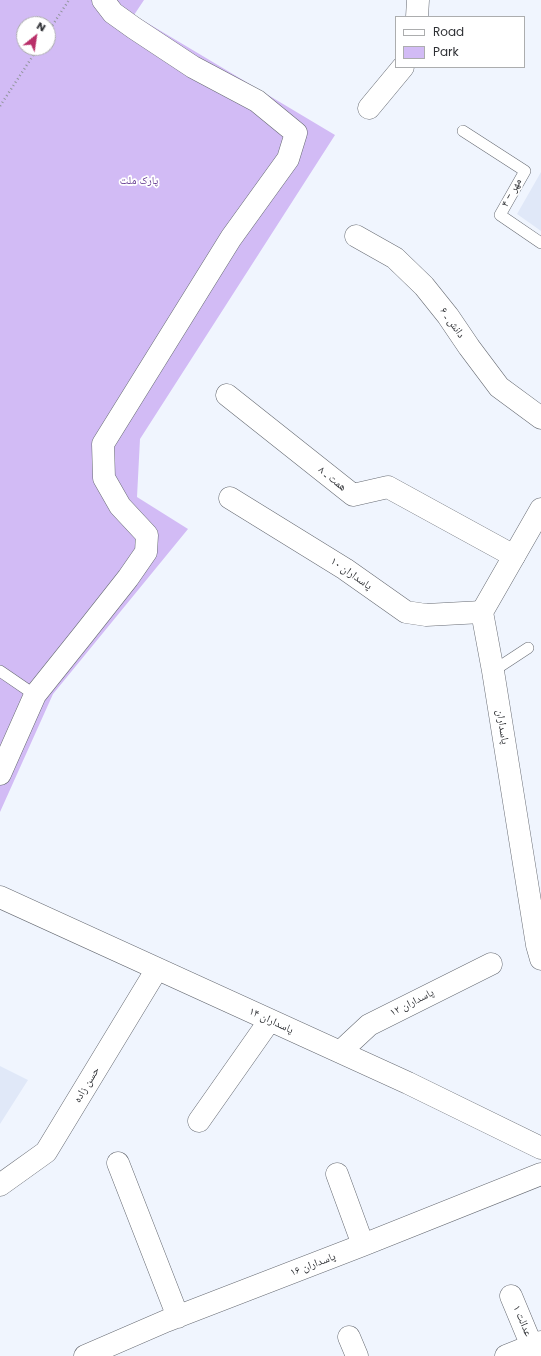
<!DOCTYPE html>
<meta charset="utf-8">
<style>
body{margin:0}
#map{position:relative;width:541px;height:1356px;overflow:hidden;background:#f0f5fe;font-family:Poppins,sans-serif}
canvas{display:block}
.legend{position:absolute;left:395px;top:16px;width:130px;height:52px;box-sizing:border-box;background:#fff;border:1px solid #acadae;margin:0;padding:5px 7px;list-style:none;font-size:12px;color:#2f3135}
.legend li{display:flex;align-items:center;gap:8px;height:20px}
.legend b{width:20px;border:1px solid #acadae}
.north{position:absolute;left:16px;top:16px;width:40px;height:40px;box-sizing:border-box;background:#fff;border:1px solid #acadae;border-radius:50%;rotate:30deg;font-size:11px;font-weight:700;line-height:16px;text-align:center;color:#2f3135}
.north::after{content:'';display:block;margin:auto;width:14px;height:18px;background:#b92f69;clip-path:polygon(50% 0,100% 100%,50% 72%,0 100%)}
</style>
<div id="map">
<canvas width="541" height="1356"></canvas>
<ul class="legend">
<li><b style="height:5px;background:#fff"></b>Road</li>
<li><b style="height:11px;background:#d2bbf5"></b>Park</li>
</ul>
<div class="north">N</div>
</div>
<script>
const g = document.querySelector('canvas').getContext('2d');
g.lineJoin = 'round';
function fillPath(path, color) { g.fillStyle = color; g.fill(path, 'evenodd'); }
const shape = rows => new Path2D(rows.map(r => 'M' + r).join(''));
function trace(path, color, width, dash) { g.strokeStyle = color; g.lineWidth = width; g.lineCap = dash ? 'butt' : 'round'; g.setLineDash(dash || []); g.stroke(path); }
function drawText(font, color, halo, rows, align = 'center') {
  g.font = font + ' Poppins,"Noto Naskh Arabic",sans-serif'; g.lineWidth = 3.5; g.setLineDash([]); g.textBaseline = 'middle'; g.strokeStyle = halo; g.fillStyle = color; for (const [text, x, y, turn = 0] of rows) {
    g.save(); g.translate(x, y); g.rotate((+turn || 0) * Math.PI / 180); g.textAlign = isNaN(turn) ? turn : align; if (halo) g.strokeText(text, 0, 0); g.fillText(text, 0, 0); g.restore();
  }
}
fillPath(shape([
 [541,172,541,231,517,214],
 [0,1066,28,1080,0,1124]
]), '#e0e8f8');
fillPath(shape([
 [0,0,144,0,134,15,335,135,140,439,137,497,188,529,53,694,0,812],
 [24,24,48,24,48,48,24,48]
]), '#d2bbf5');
const service = shape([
 [463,131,525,171,500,215,541,243],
 [0,671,35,695],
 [493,671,528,648]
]);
const minor = shape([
 [417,17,418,0],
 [369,108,403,67],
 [356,236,395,258,424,286,448,316,469,347,499,387,541,418],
 [227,395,353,495,388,487,514,556],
 [230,498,345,569,406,612,426,615,482,612],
 [0,774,35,695,83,635,128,578,146,552,147,535,120,506,104,478,103,444,231,238,288,159,296,133,257,101,193,67,134,28,113,13,103,0],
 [0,897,408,1083,541,1148],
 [340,1052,369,1025,491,964],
 [199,1121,270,1020],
 [118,1163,178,1317],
 [337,1174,363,1245],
 [0,1185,46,1152,157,969],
 [511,1296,536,1356],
 [349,1337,357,1356],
 [85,1356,166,1321,363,1245,541,1174],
 [506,1356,541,1342]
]);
const tertiary = shape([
 [541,509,482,612,493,671,537,945,541,959]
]);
trace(service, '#676b73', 12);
trace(minor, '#676b73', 23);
trace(tertiary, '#676b73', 23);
trace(shape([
 [48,32,69,0],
 [0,106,38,48]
]), '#91959b', 2.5, [1, 3]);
trace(service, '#fff', 11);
trace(minor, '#fff', 22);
trace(tertiary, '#fff', 22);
drawText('11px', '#613690', '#fff', [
 ["پارک ملت",139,181]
]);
drawText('11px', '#2f3135', '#fff', [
 ["مهر - ۴",512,193,-61],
 ["دانش ـ ۶",452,323,55],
 ["همت ـ ۸",332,479,39],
 ["پاسداران ۱۰",351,574,35],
 ["پاسداران",502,727,81],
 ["پاسداران ۱۲",412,1003,-27],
 ["پاسداران ۱۴",271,1021,25],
 ["حسن زاده",87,1085,-59],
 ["پاسداران ۱۶",313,1265,-21],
 ["عدالت ۱",522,1321,67]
]);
</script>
